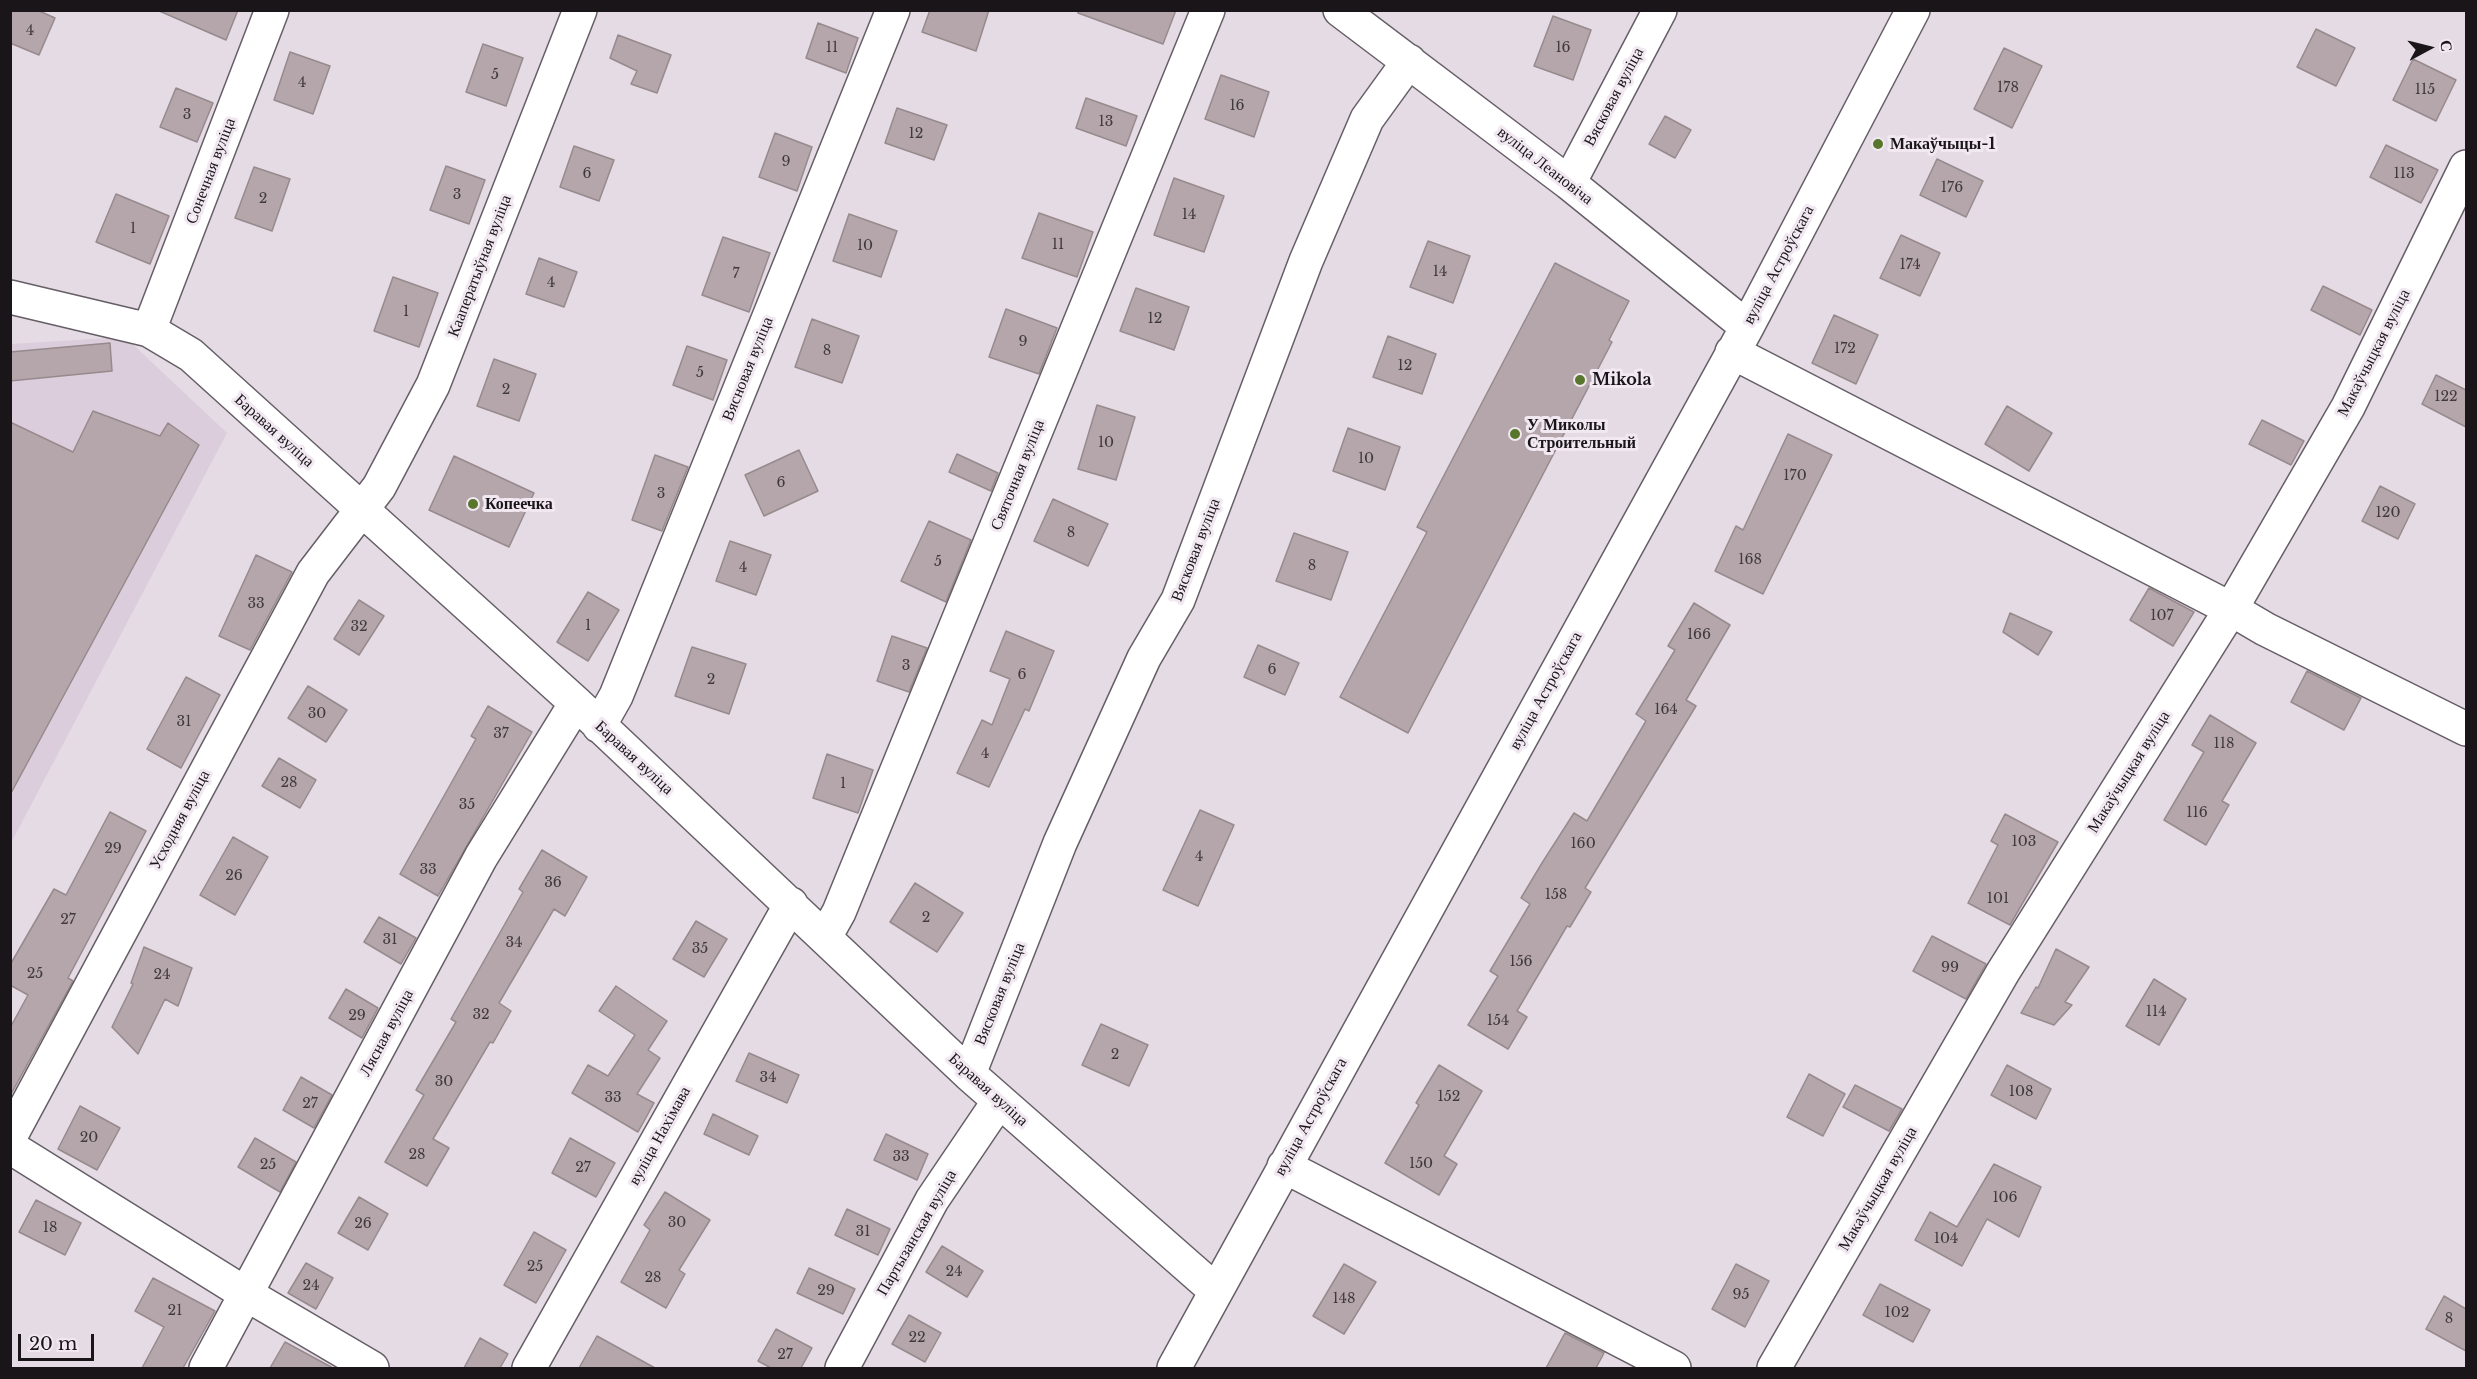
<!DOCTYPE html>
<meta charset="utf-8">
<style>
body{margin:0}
#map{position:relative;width:2477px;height:1379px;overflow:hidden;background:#e4dbe4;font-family:"Libre Baskerville",serif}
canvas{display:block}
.frame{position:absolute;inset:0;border:12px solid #191519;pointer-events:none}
.north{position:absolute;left:2399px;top:18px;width:60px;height:60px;-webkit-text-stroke:4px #f1e8f2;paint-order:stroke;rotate:83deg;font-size:16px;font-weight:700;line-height:24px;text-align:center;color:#191519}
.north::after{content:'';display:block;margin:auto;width:21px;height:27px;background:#191519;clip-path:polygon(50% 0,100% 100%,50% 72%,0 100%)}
.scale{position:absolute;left:18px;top:1334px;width:76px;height:27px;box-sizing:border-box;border:3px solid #191519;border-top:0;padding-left:8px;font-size:18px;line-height:21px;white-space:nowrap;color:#191519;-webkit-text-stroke:4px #f1e8f2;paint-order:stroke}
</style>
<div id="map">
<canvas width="2477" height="1379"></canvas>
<div class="frame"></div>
<div class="north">С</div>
<div class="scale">20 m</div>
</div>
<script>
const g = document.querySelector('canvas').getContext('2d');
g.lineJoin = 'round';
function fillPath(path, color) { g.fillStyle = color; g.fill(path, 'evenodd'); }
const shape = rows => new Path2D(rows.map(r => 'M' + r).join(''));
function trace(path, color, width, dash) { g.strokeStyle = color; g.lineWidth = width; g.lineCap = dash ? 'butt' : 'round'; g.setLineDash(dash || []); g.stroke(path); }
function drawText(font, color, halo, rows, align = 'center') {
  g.font = font + ' "Libre Baskerville",serif'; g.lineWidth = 6; g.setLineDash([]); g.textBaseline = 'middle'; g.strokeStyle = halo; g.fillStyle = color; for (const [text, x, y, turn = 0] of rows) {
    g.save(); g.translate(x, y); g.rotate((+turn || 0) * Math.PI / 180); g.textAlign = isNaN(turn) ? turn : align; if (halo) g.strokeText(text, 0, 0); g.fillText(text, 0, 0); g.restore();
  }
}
fillPath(shape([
 [125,337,227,433,11,843,11,344]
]), '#dccddc');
const building = shape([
 [10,10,37,10,55,18,39,55,10,43,10,10],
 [157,10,238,10,226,40,157,10],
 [930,10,989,10,976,51,922,32,930,10],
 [1078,10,1176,10,1163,44,1078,13,1078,10],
 [1553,16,1591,30,1573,80,1534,66,1553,16],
 [818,23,858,38,846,73,806,58,818,23],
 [2316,29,2355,48,2336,86,2297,67,2316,29],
 [618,35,671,55,657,93,631,84,637,71,610,58,618,35],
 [483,44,523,58,506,106,466,92,483,44],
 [2004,48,2042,66,2012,128,1974,109,2004,48],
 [290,52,330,66,313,114,274,100,290,52],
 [2413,59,2456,80,2436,121,2393,100,2413,59],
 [1221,75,1269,92,1254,137,1205,119,1221,75],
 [176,88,213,103,197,142,160,127,176,88],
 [1086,98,1137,116,1126,146,1076,128,1086,98],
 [897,108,947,125,934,160,885,143,897,108],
 [1665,116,1691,130,1675,158,1649,144,1665,116],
 [775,133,812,147,797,191,759,177,775,133],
 [2386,145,2438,170,2421,203,2370,177,2386,145],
 [574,146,614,160,599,201,560,187,574,146],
 [1937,159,1983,181,1966,217,1920,195,1937,159],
 [446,166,485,180,469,224,430,210,446,166],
 [254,167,290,179,272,231,235,218,254,167],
 [1174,178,1224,196,1204,252,1154,235,1174,178],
 [116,194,169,216,150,264,96,242,116,194],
 [1039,213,1093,232,1077,277,1022,258,1039,213],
 [849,214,897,231,881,277,833,261,849,214],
 [1901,235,1940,253,1920,296,1880,278,1901,235],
 [723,237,770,253,749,312,702,295,723,237],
 [1428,241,1470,256,1453,303,1410,287,1428,241],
 [539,258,577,272,564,307,526,294,539,258],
 [1555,263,1629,301,1609,340,1612,342,1408,733,1340,697,1427,532,1417,527,1555,263],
 [393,277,438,293,419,347,374,331,393,277],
 [2323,286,2372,310,2360,335,2311,310,2323,286],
 [1136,288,1189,307,1174,350,1120,331,1136,288],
 [1006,309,1057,328,1039,374,989,357,1006,309],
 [1834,315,1878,335,1856,384,1812,363,1834,315],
 [812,319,859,336,842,383,795,367,812,319],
 [1388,336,1436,354,1422,394,1373,377,1388,336],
 [110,343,112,371,10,381,10,352,110,343],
 [687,346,727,360,713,400,673,385,687,346],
 [494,359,536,374,519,421,477,406,494,359],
 [2436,375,2466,390,2466,427,2422,404,2436,375],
 [1097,405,1135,417,1116,480,1078,469,1097,405],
 [2007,406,2052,433,2029,471,1985,444,2007,406],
 [93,411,160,436,168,423,199,445,10,795,10,422,73,452,93,411],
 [2262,420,2304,441,2291,465,2249,444,2262,420],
 [1348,428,1400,447,1385,490,1333,471,1348,428],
 [1788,434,1832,455,1763,594,1715,571,1736,526,1743,530,1788,434],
 [799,450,818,491,764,516,745,475,799,450],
 [957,454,998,473,991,491,949,472,957,454],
 [655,455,688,467,662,531,632,520,655,455],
 [454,456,534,493,509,547,429,510,454,456],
 [2380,486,2415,504,2398,539,2362,521,2380,486],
 [1053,499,1108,524,1088,566,1034,541,1053,499],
 [929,521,971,540,946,602,901,581,929,521],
 [1294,533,1348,552,1331,600,1276,581,1294,533],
 [730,541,771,555,756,595,716,581,730,541],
 [256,555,292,572,250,650,219,636,256,555],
 [2149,588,2194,612,2173,646,2130,620,2149,588],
 [588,592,619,610,588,661,557,642,588,592],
 [359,600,384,616,359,655,334,639,359,600],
 [1694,603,1730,625,1686,700,1696,706,1585,888,1591,892,1570,927,1567,926,1517,1011,1527,1017,1508,1049,1468,1025,1498,976,1490,971,1530,904,1521,898,1542,863,1574,813,1587,821,1646,721,1636,714,1675,650,1668,646,1694,603],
 [2010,613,2052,632,2038,655,2003,632,2010,613],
 [1006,631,1054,651,1029,711,1025,709,989,787,957,773,982,720,992,725,1010,679,990,671,1006,631],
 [892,636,927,648,909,692,877,681,892,636],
 [1258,645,1299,663,1285,695,1244,677,1258,645],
 [692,647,746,664,729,714,675,696,692,647],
 [2307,671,2361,698,2344,730,2291,702,2307,671],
 [186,677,220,695,181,768,147,749,186,677],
 [308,686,347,710,326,742,288,718,308,686],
 [488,706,532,732,438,896,400,874,476,739,471,736,488,706],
 [2210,715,2256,743,2222,801,2229,805,2206,845,2164,820,2204,752,2192,745,2210,715],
 [827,754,873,770,858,813,813,798,827,754],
 [279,758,316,780,300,808,262,786,279,758],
 [1200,810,1234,825,1198,906,1163,890,1200,810],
 [110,812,146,831,68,978,73,981,10,1096,10,1028,28,995,10,985,10,965,54,889,66,895,110,812],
 [2005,814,2058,842,2010,925,1968,903,1998,845,1991,841,2005,814],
 [233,837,268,857,235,915,200,895,233,837],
 [542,850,587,877,565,916,554,909,499,1003,511,1011,493,1043,490,1042,433,1139,449,1148,427,1186,385,1162,424,1095,416,1090,456,1022,451,1019,523,892,519,889,542,850],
 [915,883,963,913,937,952,890,922,915,883],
 [379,917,416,938,401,964,364,942,379,917],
 [696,921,727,939,704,977,673,959,696,921],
 [1932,936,1986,964,1966,999,1913,971,1932,936],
 [144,947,192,968,178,1006,165,999,138,1054,112,1027,133,984,131,983,144,947],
 [2056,949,2089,967,2065,1002,2072,1005,2054,1025,2021,1013,2036,987,2038,988,2056,949],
 [2154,979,2186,999,2159,1045,2126,1026,2154,979],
 [616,986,667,1021,648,1050,660,1058,637,1094,654,1103,638,1132,572,1093,588,1065,608,1076,635,1035,599,1011,616,986],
 [346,989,378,1008,362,1038,329,1018,346,989],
 [1101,1024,1148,1045,1129,1086,1082,1065,1101,1024],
 [749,1053,799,1075,787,1103,736,1081,749,1053],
 [1439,1065,1482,1091,1444,1156,1457,1164,1439,1195,1385,1163,1419,1105,1416,1103,1439,1065],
 [2007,1065,2051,1089,2036,1119,1991,1095,2007,1065],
 [1809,1074,1845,1094,1823,1136,1787,1117,1809,1074],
 [301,1077,332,1095,314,1128,283,1110,301,1077],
 [1855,1085,1902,1109,1889,1131,1843,1107,1855,1085],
 [80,1106,120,1128,97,1170,58,1149,80,1106],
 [713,1114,758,1136,749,1155,704,1134,713,1114],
 [886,1134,928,1154,917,1180,874,1160,886,1134],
 [255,1138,296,1162,280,1192,238,1167,255,1138],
 [570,1138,615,1163,596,1197,552,1173,570,1138],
 [1994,1164,2041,1187,2019,1237,1987,1219,1962,1266,1915,1240,1930,1212,1957,1227,1994,1164],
 [665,1192,710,1220,679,1270,685,1274,666,1308,621,1282,650,1230,644,1225,665,1192],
 [359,1197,388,1214,368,1250,338,1233,359,1197],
 [36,1200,81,1223,65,1255,19,1232,36,1200],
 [847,1209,890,1229,878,1255,835,1235,847,1209],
 [534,1232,566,1250,536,1303,504,1285,534,1232],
 [942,1246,983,1271,967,1297,926,1272,942,1246],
 [306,1263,333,1278,316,1309,288,1293,306,1263],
 [1344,1264,1376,1282,1344,1334,1313,1316,1344,1264],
 [1736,1264,1769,1281,1745,1327,1712,1309,1736,1264],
 [809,1268,855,1289,843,1314,797,1293,809,1268],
 [153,1278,215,1311,183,1368,142,1368,164,1327,135,1311,153,1278],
 [1880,1284,1930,1310,1913,1342,1863,1315,1880,1284],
 [2444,1296,2466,1309,2466,1351,2426,1329,2444,1296],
 [909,1315,941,1333,925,1362,892,1344,909,1315],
 [776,1329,812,1348,801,1368,771,1368,758,1361,776,1329],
 [1565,1333,1604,1353,1596,1368,1546,1368,1565,1333],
 [597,1336,655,1368,579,1368,597,1336],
 [480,1338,508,1354,500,1368,464,1368,480,1338],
 [285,1342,333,1368,270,1368,285,1342]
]);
fillPath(building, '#b4a6aa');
trace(building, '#978a8d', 1.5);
const minor = shape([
 [1340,10,1569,183,1747,327],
 [1569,183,1660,10],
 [10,297,149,330,191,355,576,703,969,1074,1216,1291],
 [149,330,272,10],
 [1732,352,2231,609,2265,629,2466,729],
 [599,726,616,696,893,10],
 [825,937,839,912,1208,10],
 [969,1074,1060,843,1144,658,1178,600,1306,261,1367,119,1409,61],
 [10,1137,313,573,379,487,433,385,580,10],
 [10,1147,246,1294,372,1368],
 [1284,1166,1674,1368],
 [206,1368,481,857,576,703],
 [529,1368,791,904],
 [842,1368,932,1200,999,1101],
 [1174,1368,1747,327,1913,10],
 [1774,1368,2003,972,2231,609,2348,407,2466,167]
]);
trace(minor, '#665e66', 36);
trace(minor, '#fff', 33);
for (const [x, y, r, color] of [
 [1878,144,6,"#58772d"],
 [1580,380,6,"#58772d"],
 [1515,434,6,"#58772d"],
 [473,504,6,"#58772d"]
]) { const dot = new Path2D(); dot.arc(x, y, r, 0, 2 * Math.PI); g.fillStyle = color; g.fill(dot); trace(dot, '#f1e8f2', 2); }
drawText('14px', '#40393d', null, [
 ["4",30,31],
 ["11",832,48],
 ["16",1563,48],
 ["5",495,75],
 ["4",302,83],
 ["178",2008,88],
 ["115",2425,90],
 ["16",1237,106],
 ["3",187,115],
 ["13",1106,122],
 ["12",916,134],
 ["9",786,162],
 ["6",587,174],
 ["113",2404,174],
 ["176",1952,188],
 ["3",457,195],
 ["2",263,199],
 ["14",1189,215],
 ["1",133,229],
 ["11",1058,245],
 ["10",865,246],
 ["174",1910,265],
 ["14",1440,272],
 ["7",736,274],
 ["4",551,283],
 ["1",406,312],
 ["12",1155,319],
 ["9",1023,342],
 ["172",1845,349],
 ["8",827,351],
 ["12",1405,366],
 ["5",700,373],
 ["2",506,390],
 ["122",2446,397],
 ["10",1106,443],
 ["10",1366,459],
 ["170",1795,476],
 ["6",781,483],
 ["3",661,494],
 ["120",2388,513],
 ["8",1071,533],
 ["168",1750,560],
 ["5",938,562],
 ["8",1312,566],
 ["4",743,568],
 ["33",256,604],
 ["107",2162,616],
 ["1",588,626],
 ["32",359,627],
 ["166",1699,635],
 ["3",906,666],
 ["6",1272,670],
 ["6",1022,675],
 ["2",711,680],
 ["164",1666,710],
 ["30",317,714],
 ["31",184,722],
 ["37",501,734],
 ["118",2224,744],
 ["4",985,754],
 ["28",289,783],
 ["1",843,784],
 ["35",467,805],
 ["116",2197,813],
 ["103",2024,842],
 ["160",1583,844],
 ["29",113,849],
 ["4",1199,857],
 ["33",428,870],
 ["26",234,876],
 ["36",553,883],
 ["158",1556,895],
 ["101",1998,899],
 ["2",926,918],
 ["27",68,920],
 ["31",390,940],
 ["34",514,943],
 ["35",700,949],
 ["156",1521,962],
 ["99",1950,968],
 ["25",35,974],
 ["24",162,975],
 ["114",2156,1012],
 ["32",481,1015],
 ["29",357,1016],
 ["154",1498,1021],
 ["2",1115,1055],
 ["34",768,1078],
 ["30",444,1082],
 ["108",2021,1092],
 ["152",1449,1097],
 ["33",613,1098],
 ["27",310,1104],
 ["20",89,1138],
 ["28",417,1155],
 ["33",901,1157],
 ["150",1421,1164],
 ["25",268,1165],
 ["27",583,1168],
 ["106",2005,1198],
 ["30",677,1223],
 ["26",363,1224],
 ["18",50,1228],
 ["31",863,1232],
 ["104",1946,1239],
 ["25",535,1267],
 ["24",954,1272],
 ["28",653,1278],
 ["24",311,1286],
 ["29",826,1291],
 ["95",1741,1295],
 ["148",1344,1299],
 ["21",175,1311],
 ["102",1897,1313],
 ["8",2449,1319],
 ["22",917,1338],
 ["27",785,1355]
]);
drawText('16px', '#191519', '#f1e8f2', [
 ["Вясковая вуліца",1614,97,-62],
 ["вуліца Леановіча",1545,166,38],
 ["Сонечная вуліца",211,171,-69],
 ["вуліца Астроўскага",1779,265,-62],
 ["Кааператыўная вуліца",480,266,-69],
 ["Макаўчыцкая вуліца",2374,353,-63],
 ["Вясновая вуліца",748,369,-68],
 ["Баравая вуліца",274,431,42],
 ["Святочная вуліца",1018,475,-68],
 ["Вясковая вуліца",1196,550,-69],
 ["вуліца Астроўскага",1546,691,-61],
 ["Баравая вуліца",634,758,43],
 ["Макаўчыцкая вуліца",2129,772,-58],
 ["Усходняя вуліца",180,820,-62],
 ["Вясковая вуліца",1000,994,-68],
 ["Лясная вуліца",387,1033,-62],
 ["Баравая вуліца",988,1090,42],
 ["вуліца Астроўскага",1311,1117,-61],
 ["вуліца Нахімава",660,1136,-61],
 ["Макаўчыцкая вуліца",1878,1189,-60],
 ["Партызанская вуліца",917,1233,-60]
]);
drawText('bold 16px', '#191519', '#f1e8f2', [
 ["Макаўчыцы-1",1890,144],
 ["Mikola",1592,380],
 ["У Миколы",1527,425],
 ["Строительный",1527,443],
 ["Копеечка",485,504]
], 'left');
</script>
